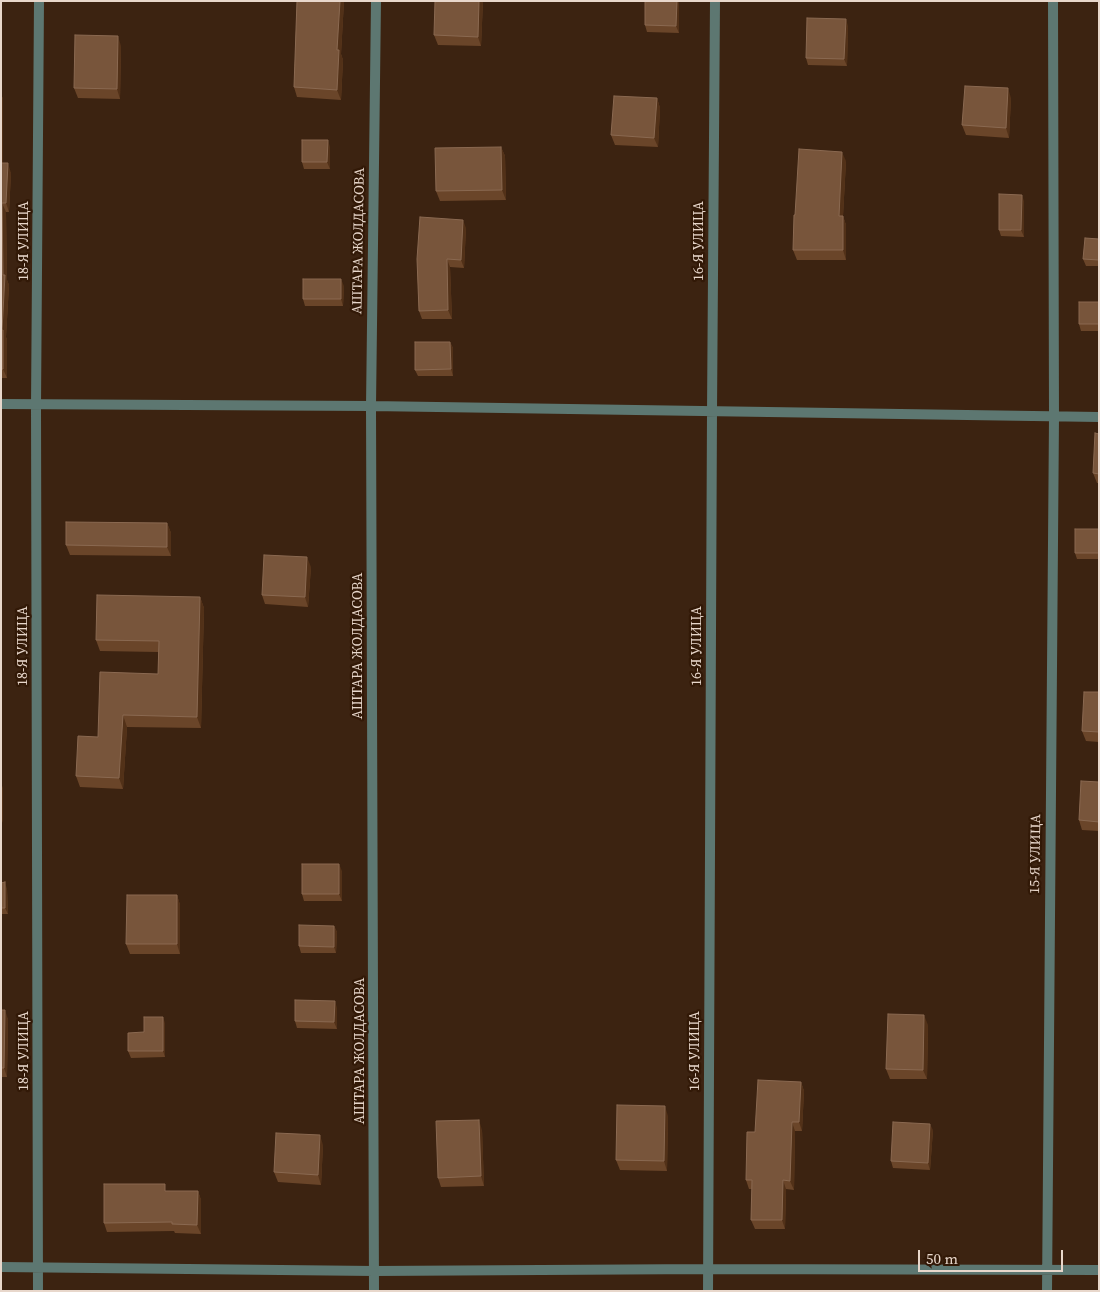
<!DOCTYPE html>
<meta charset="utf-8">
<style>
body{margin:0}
#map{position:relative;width:1100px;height:1292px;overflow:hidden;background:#3c2311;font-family:"Source Serif 4",serif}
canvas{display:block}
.frame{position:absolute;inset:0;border:2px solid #e8d7cb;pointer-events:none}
.scale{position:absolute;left:918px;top:1250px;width:145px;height:22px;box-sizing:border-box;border:2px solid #e8d7cb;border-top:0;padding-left:6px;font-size:15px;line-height:18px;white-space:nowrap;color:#e8d7cb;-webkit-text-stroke:4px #321907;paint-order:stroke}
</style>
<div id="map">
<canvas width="1100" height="1292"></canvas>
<div class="frame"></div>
<div class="scale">50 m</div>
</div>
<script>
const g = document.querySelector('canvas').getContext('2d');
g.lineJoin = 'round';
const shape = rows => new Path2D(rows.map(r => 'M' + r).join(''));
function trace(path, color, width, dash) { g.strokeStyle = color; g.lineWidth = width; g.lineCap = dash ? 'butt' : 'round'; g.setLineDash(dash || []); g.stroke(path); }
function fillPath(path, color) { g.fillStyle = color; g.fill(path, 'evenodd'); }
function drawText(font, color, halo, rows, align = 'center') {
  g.font = font + ' "Source Serif 4",serif'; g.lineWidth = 4.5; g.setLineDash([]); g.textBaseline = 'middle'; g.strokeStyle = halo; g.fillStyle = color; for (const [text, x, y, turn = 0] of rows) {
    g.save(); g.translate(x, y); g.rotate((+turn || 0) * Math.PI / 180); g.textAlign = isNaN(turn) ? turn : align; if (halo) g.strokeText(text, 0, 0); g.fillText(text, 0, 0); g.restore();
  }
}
trace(shape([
 [1,404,371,406,1099,417],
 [1,1267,374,1271,708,1269,1099,1270],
 [38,1291,36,405,39,1],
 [374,1291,371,406,376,1],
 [708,1291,712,411,715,1],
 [1047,1291,1054,417,1053,1]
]), '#5d7771', 10);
fillPath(shape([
 [297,1,344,1,341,54,343,60,341,100,297,97,294,87],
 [483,1,481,46,438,45,434,35],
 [679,1,679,33,647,32,645,25],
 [848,26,847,66,808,65,806,58],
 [121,46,120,99,78,98,74,88],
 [1,94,3,99,3,163,11,173,9,212,6,212,7,280,9,285,6,337,7,340,7,378,1,378],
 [657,98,660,108,658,147,615,145,611,135],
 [1011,98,1009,138,966,135,962,125],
 [330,147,330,169,304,169,302,162],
 [501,147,505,156,506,200,440,201,436,191],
 [846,161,843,216,846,225,846,260,797,260,793,250,795,215],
 [1024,201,1024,237,1001,236,999,230],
 [466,228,464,268,450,267,452,319,422,319,419,311,417,259],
 [1099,239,1099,266,1086,266,1083,259],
 [344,286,343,306,305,306,303,299],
 [1099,302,1099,331,1081,331,1079,324],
 [450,342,453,348,453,376,418,376,415,370],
 [1099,434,1099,483,1097,483,1093,473],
 [167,523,171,533,171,556,70,555,66,545],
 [1099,529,1099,559,1077,559,1075,553],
 [311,567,308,607,265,604,262,595],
 [200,597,204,608,201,728,127,727,123,789,80,787,76,776,98,737,158,674,158,652,100,651,96,640],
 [1099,692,1099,742,1086,741,1082,731],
 [1099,782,1099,831,1082,830,1079,820],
 [342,871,342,901,304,901,302,894],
 [1,883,7,889,8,914,1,914],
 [177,895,180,905,180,954,130,954,126,944],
 [334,926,337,932,336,953,301,953,299,946],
 [337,1008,337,1029,297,1028,295,1021],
 [1,1010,8,1019,7,1077,1,1077],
 [165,1023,165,1057,131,1058,128,1051,144,1032],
 [928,1025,927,1079,890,1079,886,1069],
 [801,1082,804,1091,802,1131,795,1131,794,1190,786,1189,785,1229,755,1229,751,1220,752,1189,749,1189,746,1180,755,1132],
 [668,1116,667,1171,620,1170,616,1160],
 [482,1130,484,1186,441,1187,438,1178],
 [933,1130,930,1170,893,1168,891,1161],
 [323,1145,321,1185,278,1182,274,1172],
 [167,1191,198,1191,201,1200,201,1234,175,1233,174,1231,107,1232,104,1223]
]), '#6a4529');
fillPath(shape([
 [340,1,344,1,341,54,343,60,341,100,337,90,337,50],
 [479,1,483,1,481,46,478,37],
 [677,1,679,1,679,33,676,26],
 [846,19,848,26,847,66,844,59],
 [118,36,121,46,120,99,117,89],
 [1008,88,1011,98,1009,138,1006,128],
 [1,94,3,99,3,173,1,167],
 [657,98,660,108,658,147,654,138],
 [328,140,330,147,330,169,327,162],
 [501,147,505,156,506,200,502,190],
 [842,152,846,161,843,216,846,225,846,260,843,250,839,216],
 [8,163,11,173,9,212,6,203],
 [1022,195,1024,201,1024,237,1021,230],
 [2,203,6,212,7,280,9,285,6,337,7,340,7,378,3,369,2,330,3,275],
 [463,220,466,228,464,268,461,260],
 [447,259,450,267,452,319,448,310],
 [341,279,344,286,343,306,341,299],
 [450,342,453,348,453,376,451,369],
 [167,523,171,533,171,556,167,547],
 [307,557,311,567,308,607,305,597],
 [200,597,204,608,201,728,197,717],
 [123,715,127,727,123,789,119,778],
 [1,783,3,788,3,823,1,818],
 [339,864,342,871,342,901,339,894],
 [5,882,7,889,8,914,5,908],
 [177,895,180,905,180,954,177,944],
 [334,926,337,932,336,953,334,947],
 [335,1001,337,1008,337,1029,334,1022],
 [5,1010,8,1019,7,1077,4,1068],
 [924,1015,928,1025,927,1079,923,1070],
 [163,1017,165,1023,165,1057,163,1051],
 [801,1082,804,1091,802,1131,799,1122],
 [665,1106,668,1116,667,1171,664,1161],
 [479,1120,482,1130,484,1186,481,1176],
 [792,1122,795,1131,794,1190,790,1181],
 [930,1124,933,1130,930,1170,928,1163],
 [320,1135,323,1145,321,1185,318,1175],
 [783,1180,786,1189,785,1229,782,1220],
 [198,1191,201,1200,201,1234,197,1225]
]), '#523118');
const building = shape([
 [297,1,340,1,337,50,339,50,337,90,294,87,297,1],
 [435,1,479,1,478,37,434,35,435,1],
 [645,1,677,1,676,26,645,25,645,1],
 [807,18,846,19,844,59,806,58,807,18],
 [75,35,118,36,117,89,74,88,75,35],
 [965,86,1008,88,1006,128,962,125,965,86],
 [614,96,657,98,654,138,611,135,614,96],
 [302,140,328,140,327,162,302,162,302,140],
 [501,147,502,190,436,191,435,148,501,147],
 [799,149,842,152,839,216,843,216,843,250,793,250,794,215,795,215,799,149],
 [1,163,8,163,6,203,2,203,3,275,5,275,2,330,3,330,3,369,1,369,1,163],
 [999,194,1022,195,1021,230,999,230,999,194],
 [420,217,463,220,461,260,447,259,448,310,419,311,417,259,420,217],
 [1085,238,1099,239,1099,260,1083,259,1085,238],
 [303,279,341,279,341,299,303,299,303,279],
 [1079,302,1099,302,1099,324,1079,324,1079,302],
 [415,342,450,342,451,369,415,370,415,342],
 [1095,433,1099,434,1099,474,1093,473,1095,433],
 [66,522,167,523,167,547,66,545,66,522],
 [1075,529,1099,529,1099,553,1075,553,1075,529],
 [264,555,307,557,305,597,262,595,264,555],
 [97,595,200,597,197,717,123,715,119,778,76,776,78,736,98,737,100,672,158,674,159,641,96,640,97,595],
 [1084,692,1099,692,1099,732,1082,731,1084,692],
 [1081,781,1099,782,1099,822,1079,820,1081,781],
 [302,864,339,864,339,894,302,894,302,864],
 [5,882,5,908,1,908,1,883,5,882],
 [127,895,177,895,177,944,126,944,127,895],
 [299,925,334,926,334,947,299,946,299,925],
 [295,1000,335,1001,334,1022,295,1021,295,1000],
 [1,1010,5,1010,4,1068,1,1068,1,1010],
 [888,1014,924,1015,923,1070,886,1069,888,1014],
 [144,1017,163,1017,163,1051,128,1051,128,1033,144,1032,144,1017],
 [758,1080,801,1082,799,1122,792,1122,790,1181,783,1180,782,1220,751,1220,752,1180,746,1180,747,1132,755,1132,758,1080],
 [617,1105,665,1106,664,1161,616,1160,617,1105],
 [479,1120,481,1176,438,1178,436,1121,479,1120],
 [893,1122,930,1124,928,1163,891,1161,893,1122],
 [276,1133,320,1135,318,1175,274,1172,276,1133],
 [104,1184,165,1184,165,1191,198,1191,197,1225,172,1224,172,1222,104,1223,104,1184]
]);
fillPath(building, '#78553b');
trace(building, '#8a6951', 1);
drawText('14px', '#e8d7cb', '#321907', [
 ["18-Я УЛИЦА",24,241,-90],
 ["АШТАРА ЖОЛДАСОВА",359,241,-89],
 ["16-Я УЛИЦА",699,241,-90],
 ["18-Я УЛИЦА",23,646,-90],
 ["АШТАРА ЖОЛДАСОВА",358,646,-90],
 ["16-Я УЛИЦА",697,646,-90],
 ["15-Я УЛИЦА",1036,854,-89],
 ["18-Я УЛИЦА",24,1051,-90],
 ["АШТАРА ЖОЛДАСОВА",360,1051,-90],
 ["16-Я УЛИЦА",695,1051,-90]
]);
</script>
